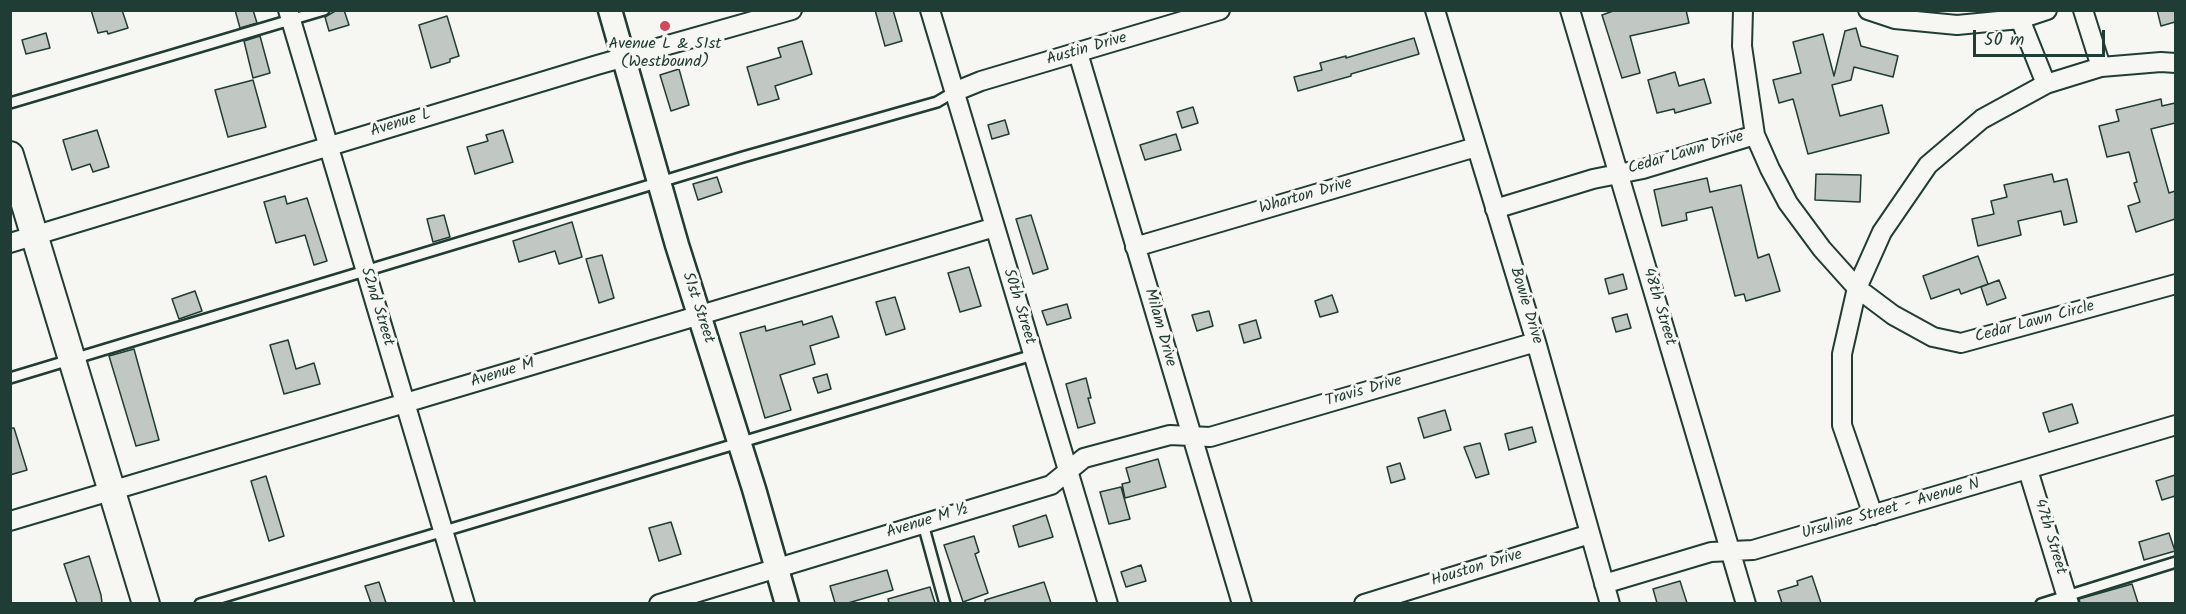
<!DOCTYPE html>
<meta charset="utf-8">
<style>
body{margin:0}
#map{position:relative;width:2186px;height:614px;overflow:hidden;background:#f6f6f2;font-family:Kalam,sans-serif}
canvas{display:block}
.frame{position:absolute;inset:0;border:12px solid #1f3d34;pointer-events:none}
.scale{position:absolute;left:1973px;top:30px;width:132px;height:27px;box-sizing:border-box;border:3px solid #1f3d34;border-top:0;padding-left:8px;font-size:18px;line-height:21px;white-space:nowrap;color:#1f3d34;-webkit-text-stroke:4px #f6f6f2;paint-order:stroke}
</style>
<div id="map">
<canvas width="2186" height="614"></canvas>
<div class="frame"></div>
<div class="scale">50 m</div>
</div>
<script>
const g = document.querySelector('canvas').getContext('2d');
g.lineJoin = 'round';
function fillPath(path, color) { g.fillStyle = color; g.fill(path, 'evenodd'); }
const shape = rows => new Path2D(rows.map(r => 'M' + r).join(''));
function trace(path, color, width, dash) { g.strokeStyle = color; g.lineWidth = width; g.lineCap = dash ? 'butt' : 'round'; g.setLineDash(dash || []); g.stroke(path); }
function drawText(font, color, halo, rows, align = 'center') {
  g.font = font + ' Kalam,sans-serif'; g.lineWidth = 6; g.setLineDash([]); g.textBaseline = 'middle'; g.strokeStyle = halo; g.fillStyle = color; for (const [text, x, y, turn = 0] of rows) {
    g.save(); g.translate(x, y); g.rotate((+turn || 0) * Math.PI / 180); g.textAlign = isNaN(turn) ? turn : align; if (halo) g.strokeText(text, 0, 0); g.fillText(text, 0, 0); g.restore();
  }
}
const building = shape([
 [91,10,122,10,128,28,108,34,107,31,98,33,91,10],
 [235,10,253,10,257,23,240,28,235,10],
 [337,10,344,10,349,25,329,31,325,17,337,10],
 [875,10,893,10,902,41,885,46,875,10],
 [1616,10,1686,10,1689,23,1630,36,1640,73,1622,78,1602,15,1616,10],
 [2157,10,2175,10,2175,22,2161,26,2157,10],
 [447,16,459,56,450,59,450,62,431,68,419,25,447,16],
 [1856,28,1861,46,1898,56,1893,77,1854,67,1851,80,1832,85,1840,116,1882,105,1889,133,1808,154,1793,99,1779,103,1773,80,1801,73,1793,42,1823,34,1834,76,1845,31,1856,28],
 [46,33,50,48,26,54,22,40,46,33],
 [260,36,270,73,253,78,244,41,260,36],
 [1414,38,1419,54,1351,74,1351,76,1298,91,1294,77,1322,70,1320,63,1346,56,1346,58,1414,38],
 [802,41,812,74,775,86,779,99,758,105,747,67,781,57,778,48,802,41],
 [679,69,689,105,671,111,660,75,679,69],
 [1675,72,1679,86,1704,79,1711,103,1675,113,1674,109,1657,113,1648,80,1675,72],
 [253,80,266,127,228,137,215,90,253,80],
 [2161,99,2162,106,2175,103,2175,123,2151,129,2169,193,2175,191,2175,219,2136,232,2128,206,2140,202,2134,183,2137,182,2129,152,2107,157,2099,126,2119,121,2116,110,2161,99],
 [1193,107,1198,123,1182,128,1177,112,1193,107],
 [1005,120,1009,134,992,139,988,125,1005,120],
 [97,130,109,167,93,172,90,164,72,170,63,140,97,130],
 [503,130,513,162,475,174,467,147,488,141,486,135,503,130],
 [1176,134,1181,150,1145,160,1140,145,1176,134],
 [1816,174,1861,175,1860,202,1815,200,1816,174],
 [2052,174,2054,182,2067,179,2077,222,2064,225,2061,211,2018,221,2021,235,1978,246,1972,219,1994,214,1991,201,2007,197,2004,185,2052,174],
 [717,177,722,192,698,200,693,184,717,177],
 [1707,178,1710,192,1741,185,1758,258,1769,254,1780,291,1746,301,1744,294,1735,296,1712,207,1686,213,1687,220,1662,226,1654,190,1707,178],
 [285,196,287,204,307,198,327,261,314,265,305,235,276,243,264,202,285,196],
 [444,215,450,237,433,242,427,219,444,215],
 [1031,215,1048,269,1033,274,1016,219,1031,215],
 [572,222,582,257,559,264,555,251,519,262,513,241,572,222],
 [602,255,614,298,599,303,586,259,602,255],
 [1978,256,1988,284,1961,294,1959,289,1931,299,1923,276,1978,256],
 [969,267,981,306,960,312,948,273,969,267],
 [1623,274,1627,289,1609,294,1605,279,1623,274],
 [1999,280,2006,298,1987,305,1981,287,1999,280],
 [195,291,202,311,179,319,172,299,195,291],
 [1332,295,1338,312,1320,317,1315,301,1332,295],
 [895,297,905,329,886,335,876,302,895,297],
 [1067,304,1071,318,1047,325,1042,311,1067,304],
 [1209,311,1213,326,1197,331,1192,315,1209,311],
 [1627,314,1631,328,1616,332,1612,318,1627,314],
 [832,316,839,337,810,346,815,364,780,375,791,410,765,418,740,333,765,326,766,331,802,321,803,325,832,316],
 [1256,320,1261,338,1244,343,1239,325,1256,320],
 [288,340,296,369,314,363,320,384,284,394,270,345,288,340],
 [134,349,159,440,136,446,109,356,134,349],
 [827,374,831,389,818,393,813,378,827,374],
 [1086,378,1091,398,1088,398,1095,423,1078,428,1066,384,1086,378],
 [2072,404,2078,423,2049,432,2043,413,2072,404],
 [1445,410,1451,430,1424,438,1418,418,1445,410],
 [1532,427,1536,442,1509,450,1505,434,1532,427],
 [10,428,14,428,27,470,10,475,10,428],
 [1480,443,1489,474,1476,478,1464,447,1480,443],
 [1158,459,1166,487,1125,498,1122,484,1130,482,1126,468,1158,459],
 [1400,463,1405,479,1391,483,1387,467,1400,463],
 [2175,475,2175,496,2162,500,2156,481,2175,475],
 [266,476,284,536,269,541,251,481,266,476],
 [1121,487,1130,519,1109,524,1100,492,1121,487],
 [1046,515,1053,537,1019,547,1013,526,1046,515],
 [671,522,681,554,659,561,649,528,671,522],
 [2169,533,2175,551,2144,560,2139,542,2169,533],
 [974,536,979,552,975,554,988,593,963,602,944,545,974,536],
 [89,556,101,595,102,603,77,603,64,564,89,556],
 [1141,565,1146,581,1126,587,1121,572,1141,565],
 [887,570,893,590,848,603,835,603,830,586,887,570],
 [1812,576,1821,603,1782,603,1778,591,1798,585,1797,581,1812,576],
 [1680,581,1687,603,1657,603,1653,589,1680,581],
 [379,582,386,603,371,603,365,586,379,582],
 [1044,582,1051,603,985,603,985,600,1044,582],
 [2132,584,2138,603,2080,603,2079,599,2132,584],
 [930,587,935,603,889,603,888,599,930,587]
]);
fillPath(building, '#c1c8c3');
trace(building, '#1f3d34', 1.5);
const service = shape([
 [10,103,324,10],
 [10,378,743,157,937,102,954,92],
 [923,524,945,604],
 [200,604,1033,355],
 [2041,604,2176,562]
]);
const minor = shape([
 [288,10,465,604],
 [930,10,1108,604],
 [1435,10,1536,342,1610,604],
 [1570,10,1746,604],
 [1743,10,1742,46,1755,135,1770,169,1788,203,1822,249,1857,288,1893,315,1933,337,1961,343,2176,284],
 [1868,10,1895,19,1957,25,2020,19,2047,10],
 [2083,10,2101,67],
 [2020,19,2046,84],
 [1078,53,1242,604],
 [954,92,981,81,1220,10],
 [1495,209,1593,179,1643,169,1755,135],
 [10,243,597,65,792,10],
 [1135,247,1476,147],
 [2028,470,2069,604],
 [1873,515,1842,425,1842,354,1857,288,1882,232,1928,165,1982,119,2046,84,2101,67,2161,62,2176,63],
 [10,521,995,227],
 [1604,584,1711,552,1753,550,2176,425],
 [659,604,1051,485,1084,458,1170,435,1210,437,1536,342],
 [1364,604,1590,534]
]);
const tertiary = shape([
 [610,10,677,245,754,489,787,604]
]);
const secondary = shape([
 [10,155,146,604]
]);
trace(service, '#1f3d34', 14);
trace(minor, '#1f3d34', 22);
trace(tertiary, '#1f3d34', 27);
trace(secondary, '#1f3d34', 30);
trace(service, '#f6f6f2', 9);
trace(minor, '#f6f6f2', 18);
trace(tertiary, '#f6f6f2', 22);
trace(secondary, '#f6f6f2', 26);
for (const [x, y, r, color] of [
 [665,26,6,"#d1495b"]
]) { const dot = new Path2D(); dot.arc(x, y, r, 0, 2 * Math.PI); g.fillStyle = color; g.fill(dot); trace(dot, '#f6f6f2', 2); }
drawText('16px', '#1f3d34', '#f6f6f2', [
 ["Avenue L & 51st",665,45],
 ["(Westbound)",665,63]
]);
drawText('16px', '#1f3d34', '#f6f6f2', [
 ["Austin Drive",1087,50,-16],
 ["Avenue L",401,124,-17],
 ["Cedar Lawn Drive",1686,154,-16],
 ["Wharton Drive",1306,197,-16],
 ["Bowie Drive",1525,306,73],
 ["52nd Street",376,307,73],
 ["50th Street",1018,307,73],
 ["48th Street",1658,307,73],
 ["51st Street",697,308,72],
 ["Cedar Lawn Circle",2035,323,-15],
 ["Milam Drive",1159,328,74],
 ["Avenue M",503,374,-17],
 ["Travis Drive",1364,392,-16],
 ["Ursuline Street - Avenue N",1891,510,-16],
 ["Avenue M ½",928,522,-17],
 ["47th Street",2049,537,73],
 ["Houston Drive",1477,569,-17]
]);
</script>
